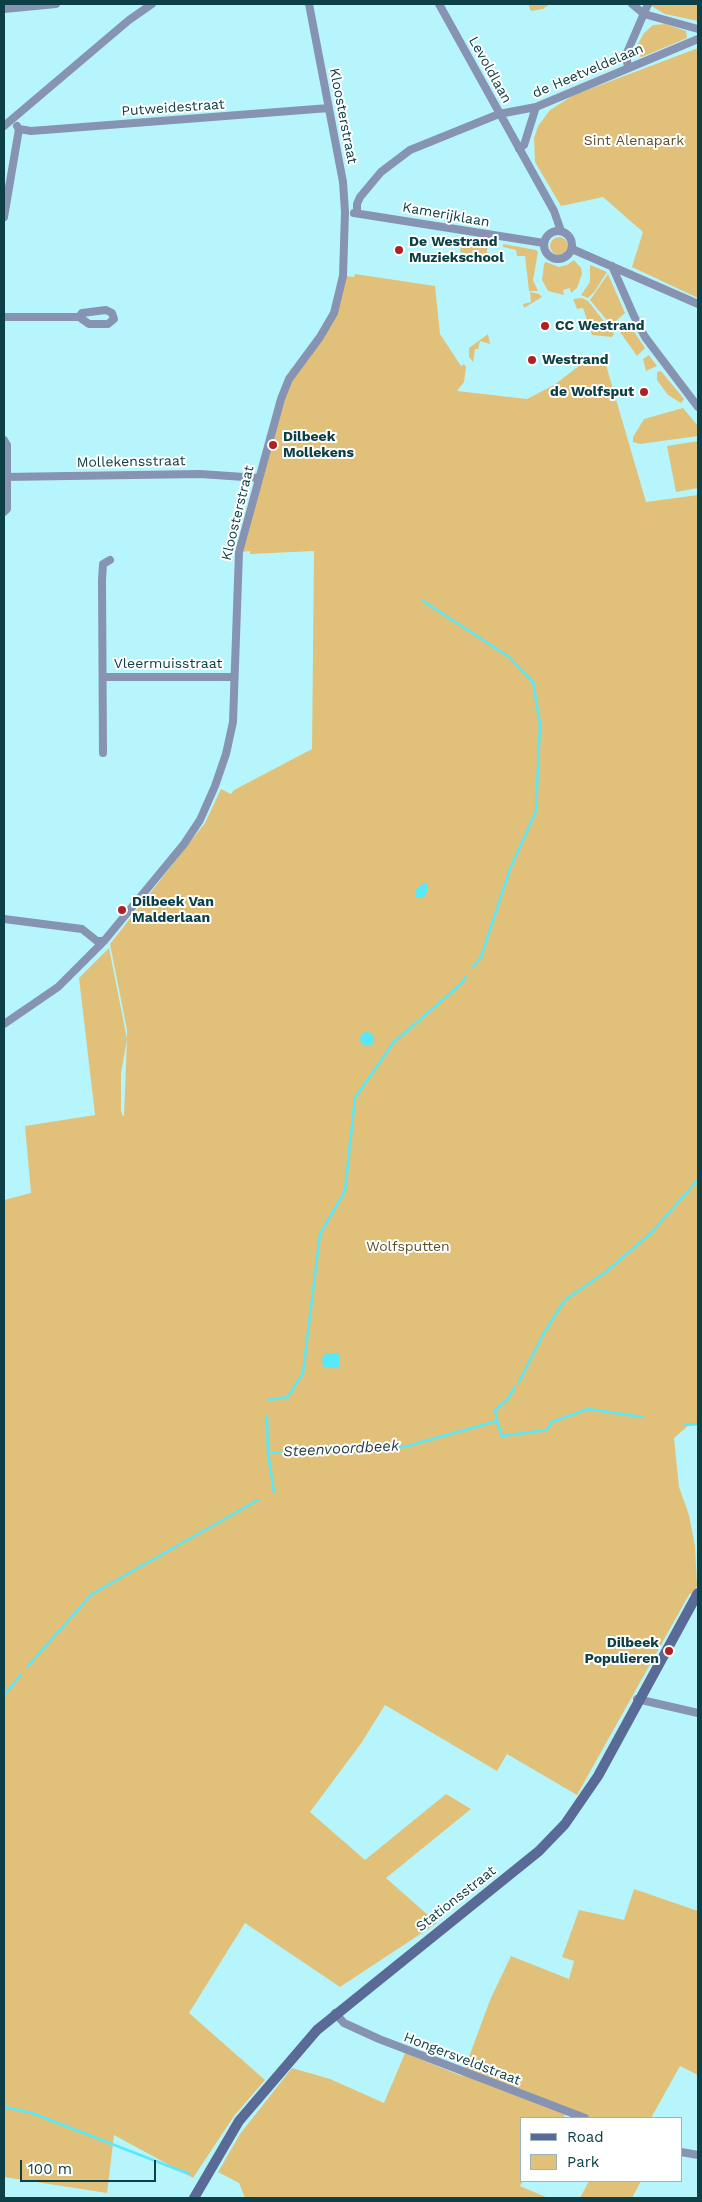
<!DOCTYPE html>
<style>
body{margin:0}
#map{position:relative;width:702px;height:2202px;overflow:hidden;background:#b7f5fd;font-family:"Work Sans",sans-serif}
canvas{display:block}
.frame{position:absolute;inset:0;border:5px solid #0c4046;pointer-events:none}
.legend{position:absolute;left:520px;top:2117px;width:162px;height:65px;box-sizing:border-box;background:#fff;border:1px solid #9eb3b5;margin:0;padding:6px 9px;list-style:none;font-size:15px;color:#0c4046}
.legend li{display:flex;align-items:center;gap:10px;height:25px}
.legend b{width:25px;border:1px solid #9eb3b5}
.scale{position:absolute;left:20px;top:2160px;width:136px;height:22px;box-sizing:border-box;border:2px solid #0c4046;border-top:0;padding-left:6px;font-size:15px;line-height:18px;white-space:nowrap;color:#0c4046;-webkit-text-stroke:4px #fff;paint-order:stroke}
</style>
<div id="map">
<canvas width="702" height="2202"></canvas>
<div class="frame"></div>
<ul class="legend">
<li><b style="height:6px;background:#586a95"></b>Road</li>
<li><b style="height:14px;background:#e1c17a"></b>Park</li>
</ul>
<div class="scale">100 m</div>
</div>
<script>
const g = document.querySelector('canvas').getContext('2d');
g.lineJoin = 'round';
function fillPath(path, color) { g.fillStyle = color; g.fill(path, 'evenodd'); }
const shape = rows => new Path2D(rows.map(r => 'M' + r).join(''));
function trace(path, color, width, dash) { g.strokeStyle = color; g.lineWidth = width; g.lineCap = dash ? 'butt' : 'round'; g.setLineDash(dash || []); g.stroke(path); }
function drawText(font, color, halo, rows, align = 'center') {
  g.font = font + ' "Work Sans",sans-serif'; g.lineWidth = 4; g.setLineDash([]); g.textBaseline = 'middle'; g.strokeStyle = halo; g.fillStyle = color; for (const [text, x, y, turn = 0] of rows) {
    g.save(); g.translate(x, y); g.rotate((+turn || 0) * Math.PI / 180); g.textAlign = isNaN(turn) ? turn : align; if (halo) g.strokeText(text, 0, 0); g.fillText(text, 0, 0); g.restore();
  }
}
fillPath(shape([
 [528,4,550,4,543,9,531,11],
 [648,4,698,4,698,21,665,14],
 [665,24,686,31,687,38,642,57,635,55,635,49,644,33,653,25],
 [698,48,698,298,632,267,643,232,603,197,561,206,535,162,534,138,538,126,550,110,574,95],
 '550 246a9 9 0 1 1 18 0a9 9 0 1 1-18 0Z',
 [456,239,488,244,486,257,472,258,470,254,460,252,461,246,455,245],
 [503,244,536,250,538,252,533,280,538,291,529,291,525,256,517,256,516,250,503,247],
 [574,260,581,268,582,274,577,288,571,293,570,288,563,290,564,295,548,291,542,280,544,264,546,262,559,267,567,265],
 [590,265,607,272,595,291,588,298,581,295,590,282],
 [355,274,435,286,440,334,461,366,464,364,466,367,464,382,457,391,527,399,554,385,584,362,591,365,604,358,646,502,698,495,698,1425,689,1425,674,1438,679,1487,689,1515,695,1546,697,1586,692,1595,690,1593,577,1795,507,1754,497,1771,385,1705,362,1742,310,1812,365,1860,446,1794,471,1809,386,1878,437,1923,340,1987,245,1923,189,2013,265,2080,234,2116,193,2178,114,2135,107,2193,4,2177,4,1200,31,1193,25,1126,95,1115,79,978,109,948,127,1039,127,1030,110,944,205,823,221,789,231,794,234,790,312,749,314,551,250,554,250,551,239,552,281,399,334,313,343,276,354,277],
 [127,1039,124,1116,123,1116,121,1111,121,1073],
 [608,274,625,313,611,325,590,300],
 [530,292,539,294,542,297,524,308,523,304,531,302],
 [582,298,588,301,614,334,612,337,592,335,583,308,577,309,573,299],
 [627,327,631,327,645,348,637,356,620,332],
 [488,334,490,344,480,341,478,349,475,349,473,362,469,357,469,348],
 [649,355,657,366,646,371,643,359],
 [661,371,684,399,681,403,668,395,657,380,657,372],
 [683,408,698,426,698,436,640,444,633,442,633,437,644,419],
 [698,441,698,488,676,492,667,446],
 [634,1889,698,1911,698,2075,680,2066,651,2118,593,2118,569,2110,563,2118,521,2118,521,2181,523,2181,520,2186,548,2198,245,2198,239,2183,218,2172,240,2134,292,2068,330,2079,384,2103,405,2053,462,2076,490,2000,511,1956,569,1979,574,1961,562,1957,579,1910,624,1920],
 [589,2181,641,2181,632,2198,580,2198]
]), '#e1c17a');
fillPath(shape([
 [423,884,427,884,427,891,424,897,416,898,416,889],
 '360 1039a7 7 0 1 1 14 0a7 7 0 1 1-14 0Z',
 [326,1353,340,1353,340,1368,323,1367,322,1358]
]), '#57e8f9');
trace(shape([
 [423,601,509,657,533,682,540,724,536,811,510,869,481,957,473,967],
 [519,1382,544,1333,565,1300,607,1271,651,1233,698,1180],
 [268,1400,288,1397,303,1373,320,1234,345,1191,355,1098,393,1043,462,983,466,977],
 [267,1416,268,1453],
 [497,1421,495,1410,507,1400,515,1387],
 [684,1425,698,1424],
 [274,1492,268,1453,404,1447,497,1421,502,1436,547,1430,552,1422,588,1409,642,1417],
 [28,1666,92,1594,258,1500],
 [4,1695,21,1675],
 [4,2107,32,2113,189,2174]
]), '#57e8f9', 2.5);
trace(shape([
 [439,4,554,211,561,231],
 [632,4,644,14,698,29],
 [4,9,56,4],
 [628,67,626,55,648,4],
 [4,126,129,20,152,4],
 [19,129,31,131,329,108],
 [519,149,524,145,536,107],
 [354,213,544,243],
 [357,213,357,204,360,197,381,172,410,150,499,114,536,107,698,39],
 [4,217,19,129,17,126],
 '544 245a14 14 0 1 1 28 0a14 14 0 1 1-28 0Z',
 [572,249,698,304],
 [612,266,634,316,645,337,698,407],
 [4,317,79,317,89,324,108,324,114,319,112,313,106,310,82,313,79,317],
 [4,440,7,445,7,509,4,512],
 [4,477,200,474,259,478],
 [103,677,234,677],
 [103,753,102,580,103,564,110,560],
 [4,919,82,929,97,941,104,941],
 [4,1024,58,987,104,941,184,844,200,820,215,786,226,754,233,722,239,552,281,399,289,379,320,337,334,313,343,276,345,212,343,182,309,4],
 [637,1699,698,1713],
 [335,2013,344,2023,379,2039,585,2118],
 [681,2152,698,2155]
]), '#8693b2', 8);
trace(shape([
 [194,2198,239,2121,317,2030,539,1851,565,1824,598,1776,698,1593]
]), '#586a95', 10);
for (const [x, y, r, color] of [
 [399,250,5,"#b01f21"],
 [545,326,5,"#b01f21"],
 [532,360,5,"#b01f21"],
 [644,392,5,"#b01f21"],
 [273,445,5,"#b01f21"],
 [122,910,5,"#b01f21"],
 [669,1651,5,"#b01f21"]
]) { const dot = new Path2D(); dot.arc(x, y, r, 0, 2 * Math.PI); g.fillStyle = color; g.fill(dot); trace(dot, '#fff', 2); }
drawText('14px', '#0c4046', '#fff', [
 ["Levoldlaan",490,70,61],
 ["de Heetveldelaan",588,71,-23],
 ["Putweidestraat",173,108,-4],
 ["Kloosterstraat",343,116,79],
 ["Kamerijklaan",446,215,10],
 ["Mollekensstraat",131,462,-1],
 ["Kloosterstraat",238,513,-76],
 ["Vleermuisstraat",168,664],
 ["Stationsstraat",456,1899,-38],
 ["Hongersveldstraat",462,2059,21]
]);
drawText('14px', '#614f27', '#fff', [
 ["Sint Alenapark",634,141],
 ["Wolfsputten",408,1247]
]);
drawText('bold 14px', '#0c4046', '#fff', [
 ["De Westrand",409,242],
 ["Muziekschool",409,258],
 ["CC Westrand",555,326],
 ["Westrand",542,360],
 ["de Wolfsput",634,392,"right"],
 ["Dilbeek",283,437],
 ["Mollekens",283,453],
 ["Dilbeek Van",132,902],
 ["Malderlaan",132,918],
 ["Dilbeek",659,1643,"right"],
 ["Populieren",659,1659,"right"]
], 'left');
drawText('italic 15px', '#263e41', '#fff', [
 ["Steenvoordbeek",341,1449,-3]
]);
</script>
